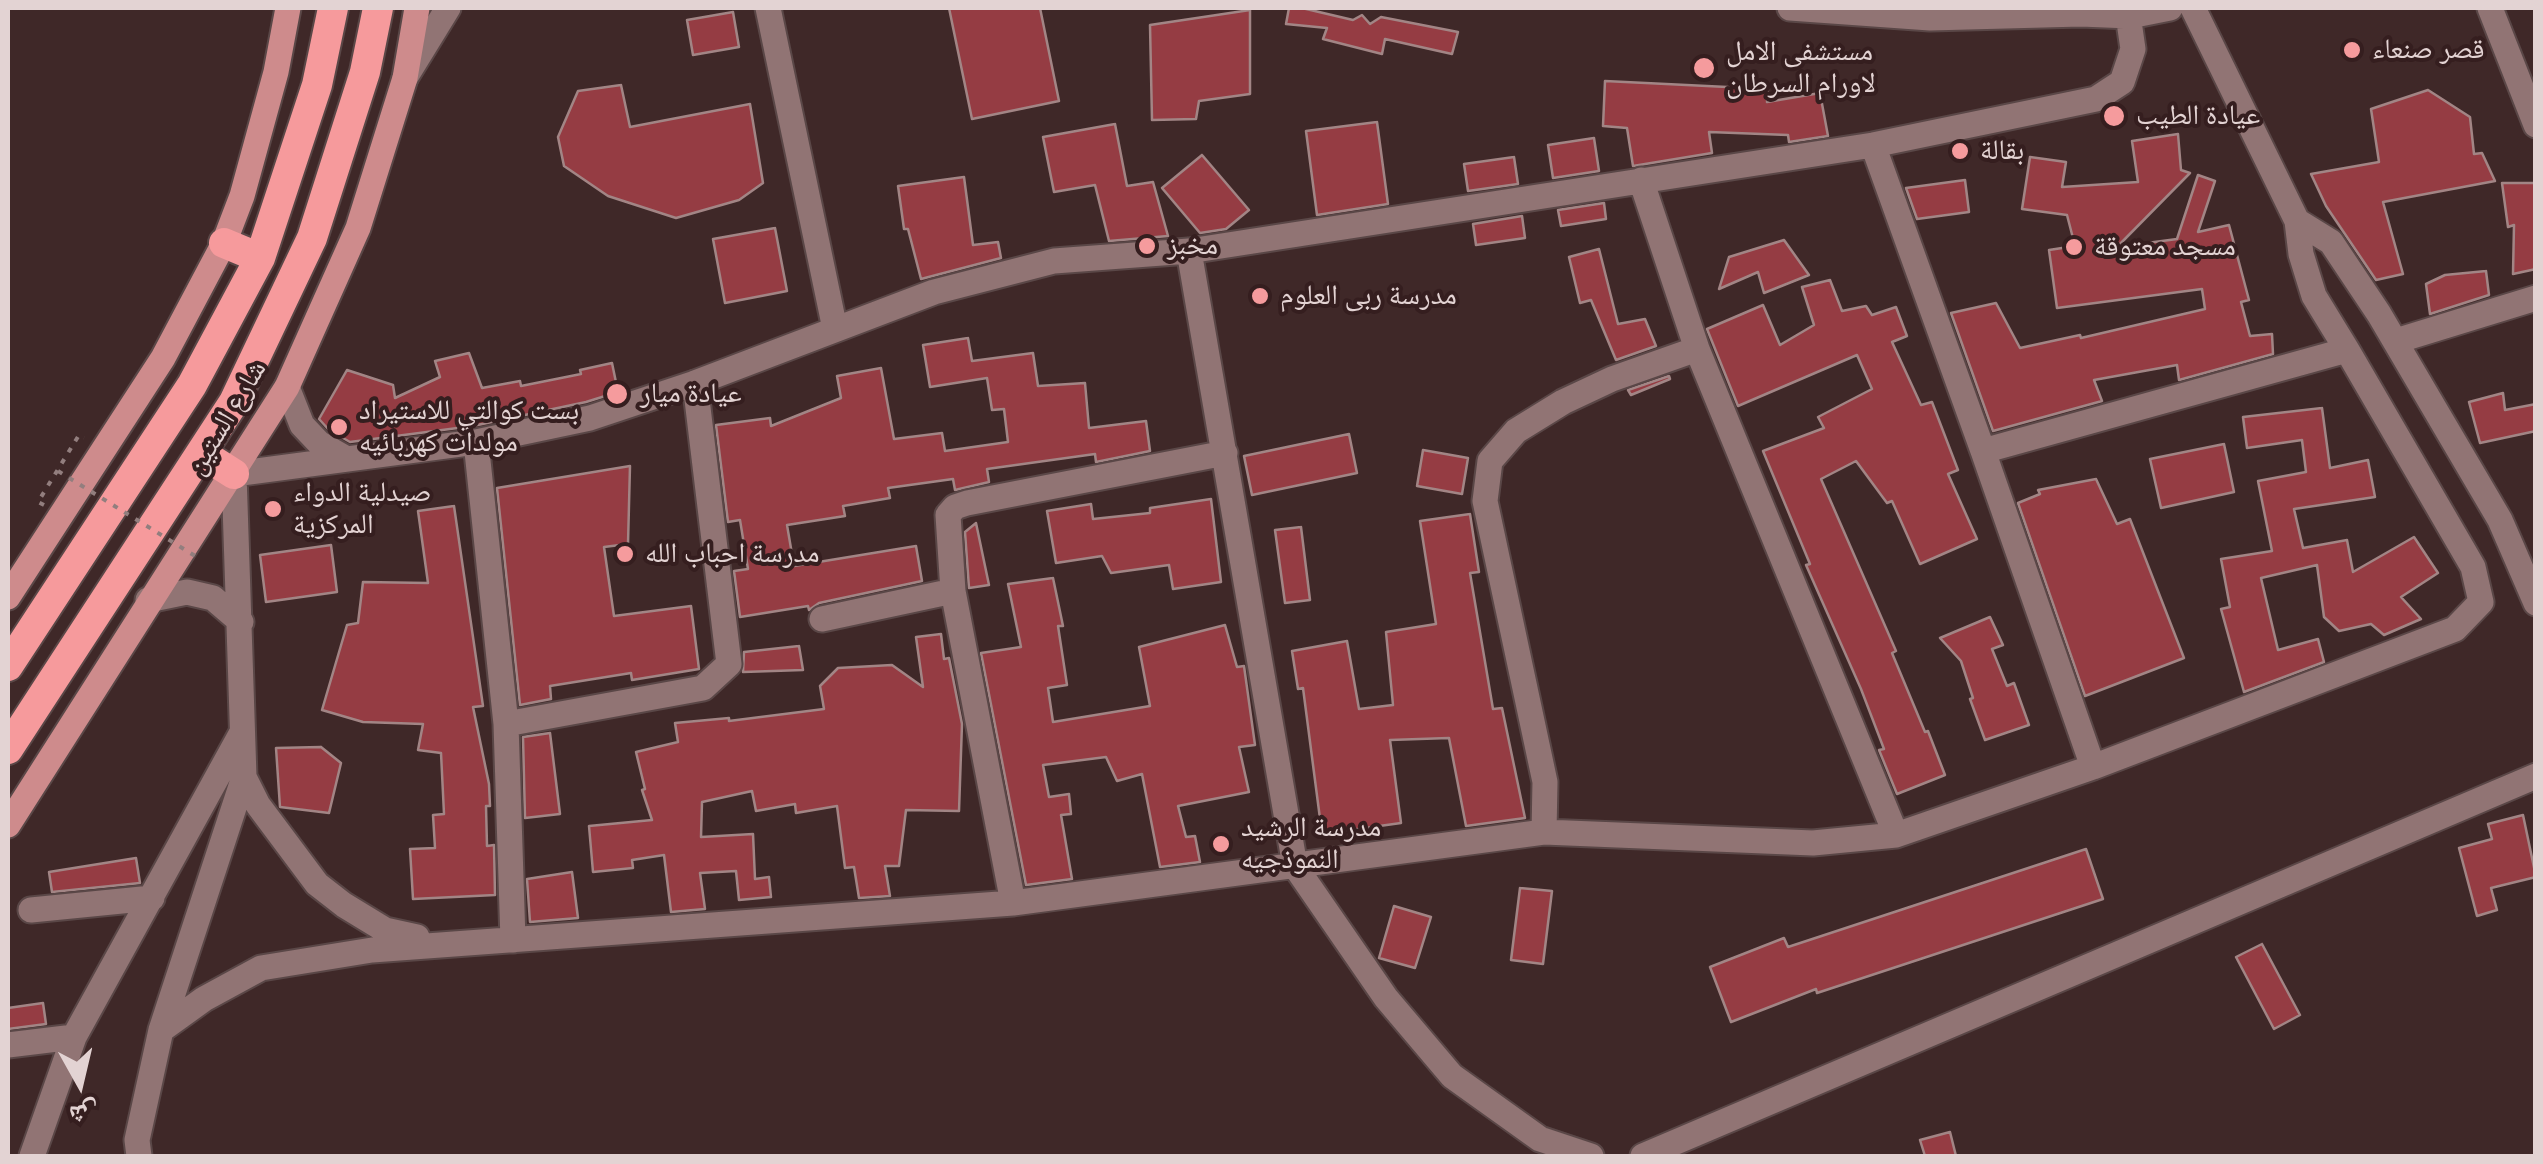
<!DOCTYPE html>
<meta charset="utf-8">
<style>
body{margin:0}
#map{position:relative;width:2543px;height:1164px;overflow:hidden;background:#3f2828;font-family:"Fira Sans Condensed","Noto Naskh Arabic",sans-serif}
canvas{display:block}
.frame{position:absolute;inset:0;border:10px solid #e3d3d3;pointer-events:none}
.north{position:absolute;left:30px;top:1034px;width:100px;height:100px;-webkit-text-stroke:8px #351e1f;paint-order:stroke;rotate:172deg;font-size:28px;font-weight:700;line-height:40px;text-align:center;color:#e3d3d3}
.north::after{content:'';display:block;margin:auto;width:35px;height:45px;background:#e3d3d3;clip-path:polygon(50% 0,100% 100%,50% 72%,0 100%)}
</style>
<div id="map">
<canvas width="2543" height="1164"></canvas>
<div class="frame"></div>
<div class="north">ش</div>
</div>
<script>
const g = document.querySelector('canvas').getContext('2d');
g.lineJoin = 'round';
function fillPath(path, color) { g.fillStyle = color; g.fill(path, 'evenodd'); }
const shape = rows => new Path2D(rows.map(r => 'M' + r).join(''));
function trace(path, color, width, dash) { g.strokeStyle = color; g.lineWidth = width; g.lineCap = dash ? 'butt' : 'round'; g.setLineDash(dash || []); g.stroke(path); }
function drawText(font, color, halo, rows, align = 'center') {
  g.font = font + ' "Fira Sans Condensed","Noto Naskh Arabic",sans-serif'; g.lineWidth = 8; g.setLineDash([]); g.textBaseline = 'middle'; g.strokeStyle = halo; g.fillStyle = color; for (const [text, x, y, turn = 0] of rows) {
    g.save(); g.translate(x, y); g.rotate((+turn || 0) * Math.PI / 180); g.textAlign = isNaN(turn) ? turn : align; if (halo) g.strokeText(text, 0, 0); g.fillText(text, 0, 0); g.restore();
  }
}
const building = shape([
 [949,8,1040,8,1059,101,972,119,949,8],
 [1289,8,1302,8,1353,20,1362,15,1370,24,1381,17,1458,32,1452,54,1385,39,1382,54,1323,39,1327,28,1286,24,1289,8],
 [1250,10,1250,94,1199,101,1196,119,1152,120,1150,25,1250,10],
 [733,12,739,47,693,55,687,20,733,12],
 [1605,81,1768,89,1767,102,1820,93,1828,136,1789,142,1788,135,1709,132,1712,153,1633,166,1627,128,1603,126,1605,81],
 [621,85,630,127,750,104,763,183,739,200,676,218,608,196,564,166,558,137,578,91,621,85],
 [2428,90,2470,117,2474,154,2482,153,2495,181,2383,202,2403,274,2376,280,2326,206,2311,174,2379,162,2371,109,2428,90],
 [1377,122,1388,204,1317,215,1306,131,1377,122],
 [1115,124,1127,186,1153,182,1168,236,1109,241,1095,185,1054,192,1043,137,1115,124],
 [2178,134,2181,170,2190,173,2117,247,2177,239,2198,175,2215,181,2198,232,2229,225,2249,300,2241,302,2250,336,2272,334,2273,354,2179,380,2177,365,2094,380,2102,401,1993,431,1951,313,1996,303,2020,348,2080,335,2081,338,2205,309,2202,289,2057,308,2049,250,2075,246,2067,215,2022,209,2030,157,2066,162,2062,187,2138,182,2132,141,2178,134],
 [1594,138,1599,171,1553,178,1548,145,1594,138],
 [1202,155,1249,210,1226,229,1200,233,1162,188,1202,155],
 [1514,157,1518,184,1468,191,1464,164,1514,157],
 [964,177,973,245,998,242,1001,258,921,279,908,229,904,229,898,186,964,177],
 [1965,180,1969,212,1917,219,1906,188,1965,180],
 [2502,183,2536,183,2536,269,2513,274,2514,225,2508,227,2502,183],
 [1604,203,1606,219,1561,226,1558,210,1604,203],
 [1522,216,1525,238,1476,245,1473,224,1522,216],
 [775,228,787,291,725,303,713,239,775,228],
 [1784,240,1809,275,1764,293,1758,272,1719,289,1729,257,1784,240],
 [1599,249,1618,324,1645,319,1656,346,1616,360,1591,300,1580,303,1569,257,1599,249],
 [2486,271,2489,295,2430,314,2426,284,2445,275,2486,271],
 [1830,280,1842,311,1866,306,1872,315,1896,307,1907,336,1892,342,1921,405,1932,402,1958,470,1948,474,1977,539,1920,564,1892,501,1887,503,1856,461,1821,479,1896,651,1892,653,1925,732,1928,731,1945,775,1897,794,1879,750,1884,749,1861,689,1806,565,1810,564,1763,451,1824,428,1818,417,1872,389,1857,355,1738,406,1707,329,1763,305,1780,345,1814,325,1802,287,1830,280],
 [968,338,972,361,1033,353,1038,386,1085,383,1089,428,1146,421,1150,451,1096,462,1095,454,987,469,989,482,955,490,953,479,888,488,890,498,843,506,845,516,787,525,794,566,916,546,922,581,819,603,809,610,808,606,740,617,734,571,748,569,740,520,728,522,716,425,770,418,771,426,841,398,837,376,881,368,894,439,942,433,945,451,1008,442,1004,409,992,410,987,378,930,387,923,345,968,338],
 [469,353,482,388,520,381,521,386,581,374,580,370,612,363,618,392,586,402,473,426,350,442,329,430,319,419,347,370,393,385,395,398,440,377,435,361,469,353],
 [1669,376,1670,379,1631,395,1628,390,1669,376],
 [2503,393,2505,410,2536,404,2536,431,2480,443,2469,402,2503,393],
 [2322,408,2330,468,2368,460,2375,497,2294,509,2303,548,2347,540,2353,572,2414,537,2438,573,2401,597,2421,619,2384,635,2371,624,2339,631,2324,617,2317,565,2261,578,2278,650,2318,639,2324,662,2244,692,2221,609,2230,607,2221,559,2272,551,2258,481,2306,472,2302,440,2247,448,2243,417,2322,408],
 [1349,434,1357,473,1252,495,1244,456,1349,434],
 [2224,444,2234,492,2161,508,2150,459,2224,444],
 [1423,450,1468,458,1462,494,1417,486,1423,450],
 [630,466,628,544,604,547,614,616,691,606,699,669,632,680,631,673,550,686,551,699,520,705,497,488,630,466],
 [2096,479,2117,524,2130,519,2184,658,2085,696,2018,503,2040,494,2038,490,2096,479],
 [1211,499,1221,582,1173,589,1169,565,1111,573,1102,556,1056,563,1047,511,1091,504,1093,519,1150,513,1150,508,1211,499],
 [454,506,483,706,473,707,489,784,490,806,486,806,487,846,494,845,495,895,413,899,410,849,435,848,433,815,444,814,441,753,418,750,423,724,363,722,322,710,347,625,358,623,363,582,428,583,418,511,454,506],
 [1470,514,1479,572,1470,573,1493,709,1502,708,1525,818,1466,826,1449,738,1390,740,1401,823,1322,834,1303,688,1298,689,1292,651,1347,641,1359,709,1393,705,1386,632,1436,624,1420,521,1470,514],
 [976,523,989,585,969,588,965,532,976,523],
 [1301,527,1310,600,1285,603,1275,530,1301,527],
 [331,545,337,592,266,602,260,555,331,545],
 [1053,578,1063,626,1058,626,1067,685,1048,688,1053,722,1150,706,1139,647,1225,625,1237,667,1244,666,1255,745,1239,747,1249,792,1178,806,1186,837,1195,836,1200,862,1160,867,1142,774,1117,781,1106,757,1043,765,1049,797,1069,794,1071,814,1061,815,1072,879,1026,885,981,653,1021,647,1008,584,1053,578],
 [1990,617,2003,645,1992,649,2007,686,2014,683,2029,725,1985,740,1970,699,1973,698,1961,661,1940,638,1990,617],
 [941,634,944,659,949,658,962,724,959,811,906,810,899,866,885,866,890,896,859,898,854,867,845,868,837,806,796,813,795,804,756,811,752,791,702,802,701,837,753,834,755,879,769,877,771,897,739,900,736,871,700,873,705,909,671,912,664,855,632,860,633,868,593,872,589,826,652,820,642,790,645,789,636,752,678,742,675,723,729,718,729,721,824,709,820,686,838,668,892,665,923,687,916,637,941,634],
 [799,646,803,670,743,672,744,652,799,646],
 [550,733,560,814,525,818,523,737,550,733],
 [321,747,341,763,329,813,280,807,276,748,321,747],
 [2523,815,2536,877,2491,888,2497,910,2477,916,2459,848,2492,839,2488,824,2523,815],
 [2086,849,2103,899,1817,993,1816,989,1731,1022,1710,967,1784,938,1788,947,2086,849],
 [136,858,140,883,52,892,49,872,136,858],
 [572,872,578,918,530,922,527,879,572,872],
 [1520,888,1552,891,1543,964,1511,960,1520,888],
 [1394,906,1431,917,1415,968,1379,958,1394,906],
 [2262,944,2300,1015,2274,1029,2236,957,2262,944],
 [43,1003,46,1024,8,1029,8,1008,43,1003],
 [1950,1132,1956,1156,1925,1156,1920,1140,1950,1132]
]);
fillPath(building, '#953c43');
trace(building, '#a28585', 2.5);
const street = shape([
 [768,8,835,329],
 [1790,8,1930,18,2081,14,2130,16,2170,8],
 [2193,8,2297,221,2301,254,2314,296,2347,350],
 [2490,8,2536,125],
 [405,78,448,8],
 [1641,180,1697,349,1896,835],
 [2297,221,2331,242,2379,314,2500,520,2536,603],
 [1189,251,1295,866,1386,998,1452,1076,1540,1139,1591,1156],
 [2396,341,2536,298],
 [287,387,302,425,319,443,347,459],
 [476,442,506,724,513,940],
 [1983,451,2093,767],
 [148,600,187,592,213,598,241,622],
 [822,619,953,591],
 [506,724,703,688,729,664,695,383],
 [244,777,258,805,317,884,344,905,385,930,417,937],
 [1544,832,1545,782,1485,501,1490,461,1516,431,1563,402,1612,379,1697,349],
 [1013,903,953,591,948,515,955,507,967,503,1225,453],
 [31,910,152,898],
 [161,1030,204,999,261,968,372,950,1013,903,1544,832,1813,843,1896,835,2093,767,2455,629,2481,602,2473,567,2347,350,1983,451,1873,145],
 [8,1045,74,1037],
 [32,1156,74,1037,241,734],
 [139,1156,137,1140,161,1030,244,777,234,474,476,442,590,418,695,383,934,292,1054,261,1189,251,1873,145,2096,99,2122,82,2133,49,2127,8],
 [1643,1156,2536,776]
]);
const primary = shape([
 [8,597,163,358,224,243,242,196,276,72,288,8],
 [8,825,287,387,358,228,405,78,417,8]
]);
const highway = shape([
 [224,243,260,258],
 [201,453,234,474],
 [8,666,192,385,260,258,317,85,333,8],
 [8,749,234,402,312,238,365,72,378,8]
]);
trace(street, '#5a4747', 29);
trace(primary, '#5a4747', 29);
trace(highway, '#5a4747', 34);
trace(shape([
 [44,505,38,502,79,435,84,438]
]), '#927e7e', 4, [5, 8]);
trace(street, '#917474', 25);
trace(primary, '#ce8b8c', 25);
trace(highway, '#f69a9c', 30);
trace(shape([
 [58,471,200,559]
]), '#927e7e', 4, [5, 8]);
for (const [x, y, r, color] of [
 [2352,50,10,"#f59b9d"],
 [1704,68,12,"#f59b9d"],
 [2114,116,12,"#f59b9d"],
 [1960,151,10,"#f59b9d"],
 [1147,246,10,"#f59b9d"],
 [2074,247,10,"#f59b9d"],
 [1260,296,10,"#f59b9d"],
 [617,394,12,"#f59b9d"],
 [339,427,10,"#f59b9d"],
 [273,509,10,"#f59b9d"],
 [625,554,10,"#f59b9d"],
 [1221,844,10,"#f59b9d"]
]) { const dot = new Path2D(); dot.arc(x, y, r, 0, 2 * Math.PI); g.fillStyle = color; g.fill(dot); trace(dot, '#351e1f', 4); }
drawText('28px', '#e3d3d3', '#351e1f', [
 ["قصر صنعاء",2372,50],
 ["مستشفى الامل",1726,52],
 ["لاورام السرطان",1726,84],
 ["عيادة الطيب",2136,116],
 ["بقالة",1980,151],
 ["مخبز",1167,246],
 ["مسجد معتوقة",2094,247],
 ["مدرسة ربى العلوم",1280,296],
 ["عيادة ميار",640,394],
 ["بست كوالتي للاستيراد",359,411],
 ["مولدات كهربائيه",359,443],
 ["صيدلية الدواء",293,493],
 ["المركزية",293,525],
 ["مدرسة احباب الله",645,554],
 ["مدرسة الرشيد",1241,828],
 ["النموذجيه",1241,860]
], 'left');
drawText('28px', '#e3d3d3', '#351e1f', [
 ["شارع الستين",227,418,-59]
]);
</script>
